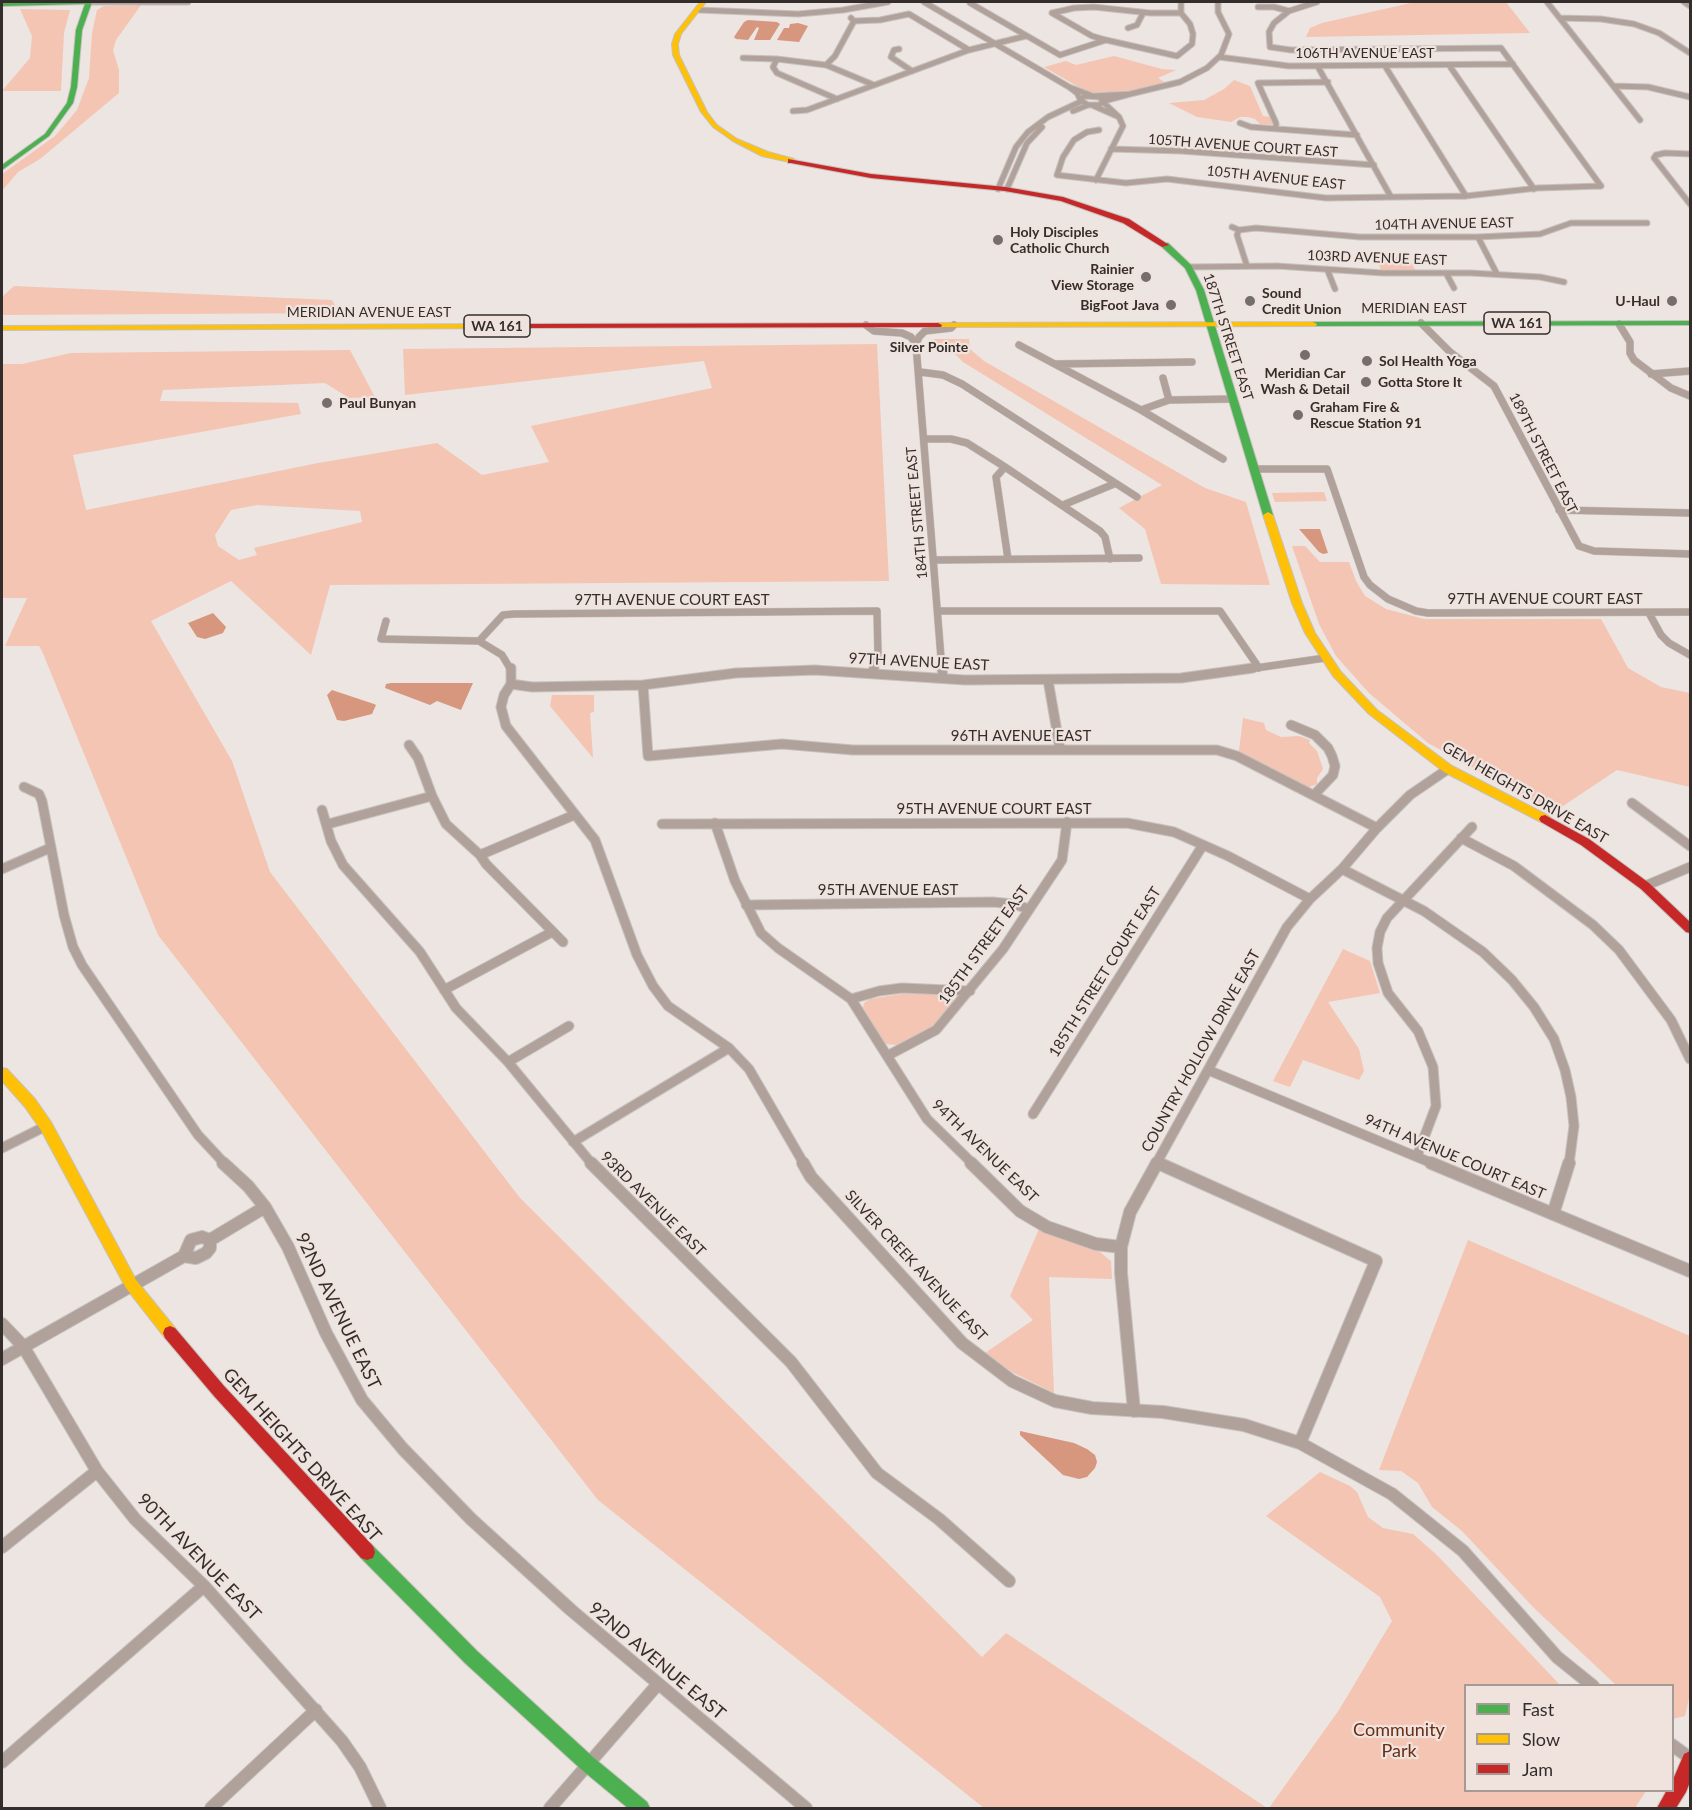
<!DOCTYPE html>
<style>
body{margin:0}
#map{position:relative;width:1692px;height:1810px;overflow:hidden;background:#ece5e2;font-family:Lato,sans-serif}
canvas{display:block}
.frame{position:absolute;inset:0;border:3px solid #332e2c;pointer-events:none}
.legend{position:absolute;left:1464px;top:1684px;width:210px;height:108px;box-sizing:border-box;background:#f0e3de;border:2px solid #a49b97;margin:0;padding:8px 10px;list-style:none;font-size:18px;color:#332e2c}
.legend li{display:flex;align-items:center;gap:12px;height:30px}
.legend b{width:30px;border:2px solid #a49b97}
</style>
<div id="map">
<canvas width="1692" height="1810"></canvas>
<div class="frame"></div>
<ul class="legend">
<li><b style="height:8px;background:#4caf50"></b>Fast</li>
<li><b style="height:8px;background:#ffc107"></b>Slow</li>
<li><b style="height:8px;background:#c62828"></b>Jam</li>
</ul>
</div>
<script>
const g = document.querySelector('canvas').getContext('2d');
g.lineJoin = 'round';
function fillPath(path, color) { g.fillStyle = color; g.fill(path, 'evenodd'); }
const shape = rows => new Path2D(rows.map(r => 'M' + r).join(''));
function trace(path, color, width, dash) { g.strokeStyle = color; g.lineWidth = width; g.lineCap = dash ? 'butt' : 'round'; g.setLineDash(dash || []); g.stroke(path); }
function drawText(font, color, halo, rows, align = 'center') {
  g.font = font + ' Lato,sans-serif'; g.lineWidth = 4.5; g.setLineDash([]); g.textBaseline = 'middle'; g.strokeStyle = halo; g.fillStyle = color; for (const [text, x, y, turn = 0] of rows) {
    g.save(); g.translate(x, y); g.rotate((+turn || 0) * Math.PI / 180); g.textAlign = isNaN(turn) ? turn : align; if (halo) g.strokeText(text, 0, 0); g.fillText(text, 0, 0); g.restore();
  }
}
fillPath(shape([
 [1415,2,1506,2,1530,33,1306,37,1310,28,1322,23],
 [141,5,116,40,113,50,119,70,119,93,40,159,18,172,2,191,2,174,55,136,77,110,89,78,92,33,97,10,104,6],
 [20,9,70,10,64,33,61,91,2,91,30,58,32,36],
 [1114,56,1162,69,1176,70,1158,78,1166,83,1159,85,1134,90,1091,94,1044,67,1066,61,1076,65],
 [1234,80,1250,86,1263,116,1270,117,1273,125,1260,124,1255,119,1248,117,1240,117,1231,122,1197,117,1169,103,1204,100,1224,89],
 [1377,257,1408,257,1416,271,1381,271],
 [14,286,332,300,340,313,2,315,2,297],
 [934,339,969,339,970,349,984,361,1205,488,1246,502,1270,585,1161,584,1145,529,1119,508,1162,485,963,362,944,343,935,343],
 [877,344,889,581,330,585,311,655,231,581,151,621,232,761,270,872,520,1198,982,1657,1006,1633,1267,1808,984,1808,598,1500,158,935,42,651,39,646,5,646,27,598,2,598,2,364,22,364,71,353,350,350,375,397,349,398,325,383,163,390,160,401,298,403,301,414,73,455,86,510,318,463,437,443,482,475,549,462,531,426,712,388,704,361,405,395,403,349],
 [257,505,360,511,362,522,254,548,257,555,239,560,218,546,215,535,231,510],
 [1324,492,1327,501,1275,502,1272,493],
 [1292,546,1305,546,1320,562,1349,562,1356,581,1365,596,1386,609,1424,619,1601,619,1628,668,1661,687,1690,693,1690,787,1617,770,1554,812,1428,743,1369,693,1336,656,1319,624],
 [552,695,594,695,594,712,590,713,593,758,550,706],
 [1243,718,1264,723,1266,730,1281,737,1299,736,1310,740,1309,743,1317,751,1323,769,1317,778,1317,784,1309,787,1301,785,1239,751],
 [1343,949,1370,961,1380,993,1328,1002,1359,1049,1364,1071,1359,1080,1303,1060,1290,1087,1273,1081],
 [907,993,947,994,954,1001,952,1006,931,1027,897,1045,885,1044,863,1008,864,1003,870,999],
 [1039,1229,1100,1252,1111,1261,1112,1279,1049,1277,1054,1393,1012,1372,985,1353,1033,1320,1010,1296],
 [1468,1240,1690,1336,1690,1694,1685,1716,1673,1719,1672,1686,1616,1685,1534,1608,1462,1531,1432,1507,1418,1483,1401,1471,1379,1470],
 [1320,1472,1350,1486,1357,1492,1368,1517,1383,1528,1413,1534,1438,1556,1560,1685,1466,1686,1466,1790,1646,1791,1635,1808,1269,1808,1339,1710,1392,1621,1380,1597,1266,1516]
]), '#f4c5b2');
fillPath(shape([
 [748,20,777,22,780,24,770,40,754,40,759,28,757,27,748,40,736,39,734,37,744,22],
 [798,23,808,26,799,42,777,40,784,28,789,28,790,24],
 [1299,529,1320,529,1328,553,1323,554,1319,552],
 [213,613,226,627,223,633,205,639,197,637,188,623],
 [391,683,473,683,461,710,437,701,430,705,385,688,386,684],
 [332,690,374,704,376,705,372,714,344,721,337,720,327,695],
 [1020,1431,1074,1443,1087,1449,1095,1455,1097,1462,1095,1468,1087,1477,1079,1479,1063,1475,1020,1435]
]), '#d7977e');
const streetFar3 = shape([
 [89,2,188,2],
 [924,2,1069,87],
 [1317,2,1289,11,1274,23,1269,32,1270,47,1291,50,1501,48,1601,186],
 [1547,2,1640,120],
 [1684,2,1690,6],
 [970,3,1060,55,1106,40,1177,56,1192,44,1193,34,1190,24,1181,13,1181,2],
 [1258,7,1274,7,1289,11],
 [699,10,798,14,843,10,888,2],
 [1052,13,1074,8,1094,7,1150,13,1181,13],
 [1052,13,1092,36,1106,40],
 [1560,18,1601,19,1634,24,1659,33,1690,53],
 [854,21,880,20,909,14,969,50],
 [1128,28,1137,25,1143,13],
 [899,49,894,50,891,57,912,71],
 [1219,57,1289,66,1513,64],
 [743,58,777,59,826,65,874,85],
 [777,59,773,67,777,73,837,99],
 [826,65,835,56,854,21,851,18],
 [1449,65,1534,189],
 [1385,66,1466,196],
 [1318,67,1391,197],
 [1614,86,1648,87,1690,97],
 [1130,94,1180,82,1207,68,1221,55,1229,34,1218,12,1218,2],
 [1085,96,1099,97,1104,101,1099,105,1088,105,1080,100,1085,96],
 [1095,96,1130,94,1104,101],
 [1080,99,1077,93,1069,87,1093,96],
 [1094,106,1119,117,1104,103],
 [793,111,807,110,969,50,1026,36],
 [1073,111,1088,105],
 [1240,123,1251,127,1357,135],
 [1276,129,1276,123,1258,83,1328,82],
 [1099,130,1087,132,1074,140,1063,157,1057,175,1126,183,1167,179,1326,198,1466,196,1538,188,1601,186],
 [1111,149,1181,151,1374,165],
 [1690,154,1665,153,1656,155,1654,158,1690,204],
 [1096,180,1123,126,1119,117],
 [998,189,1016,147,1028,132,1048,117,1080,102],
 [1007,189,1027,143,1042,127],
 [1232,227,1239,230,1237,235,1247,266],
 [1239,230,1256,228,1360,237,1478,237,1540,234,1571,223,1647,223],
 [1478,237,1497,274],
 [1188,267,1277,266,1383,273,1471,273,1540,277,1564,282],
 [1327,269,1335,289],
 [1446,273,1454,288]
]);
const streetFar2 = shape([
 [1421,323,1450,352,1494,386,1579,546,1594,551,1690,554],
 [1619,324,1630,342,1630,353,1634,360,1671,388,1690,396],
 [866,325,874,331,902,333,911,337,916,345,942,670],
 [916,345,919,337,925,331,951,328,954,325],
 [1019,345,1141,410,1223,459],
 [1056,364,1192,362],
 [920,372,943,375,962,384,1137,497],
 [1651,374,1690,371],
 [1163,378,1169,400],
 [1141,410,1169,400,1232,399],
 [924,439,951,439,967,443,1005,467,1100,531,1105,537,1110,559],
 [1005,467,996,477,1008,559],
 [1253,469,1327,469,1364,577,1370,585,1388,599,1416,611,1428,613,1690,612],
 [1063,505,1114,484],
 [1559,510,1690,513],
 [935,560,1139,558],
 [939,611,1220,611,1259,668],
 [1649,613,1661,635,1669,643,1690,655],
 [386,621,381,639,479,641,502,655,511,670],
 [479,641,503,615,514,614,877,611,878,655,873,670],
 [1242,670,1325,658]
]);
const streetFar1 = shape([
 [511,668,511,684,504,695,501,707,506,726,595,840,637,955,653,986,668,1006,729,1048,749,1069,804,1164],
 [942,668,943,678],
 [872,673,874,668],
 [1048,680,1060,749],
 [511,684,532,687,643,685,736,673,815,670,965,680,1181,678,1253,668],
 [643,685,648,756,782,744,853,750,1217,750,1237,756,1377,828],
 [1291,725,1315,735,1328,748,1332,756,1335,766,1333,775,1314,795],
 [409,745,418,758,432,796,446,824,480,855,486,864,563,942],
 [24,787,39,794,42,801,64,915,73,947,82,965,198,1135,225,1164],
 [1632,803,1690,846],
 [322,810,331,841,343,865,420,952,456,1008,508,1062,592,1164],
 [715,823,735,881,761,933,778,948,851,999,927,1119,973,1164],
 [328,824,432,796],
 [662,824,1127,823,1174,832,1228,856,1310,899],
 [1461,838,1514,866,1593,925,1619,950,1671,1020,1690,1059],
 [480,855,574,815],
 [2,869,50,848],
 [1342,869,1424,911,1483,952,1512,980,1534,1007,1554,1039,1565,1070,1571,1097,1574,1126,1569,1164],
 [1645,886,1690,867],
 [746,905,993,902,1013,904,1029,909],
 [444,990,552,932],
 [851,999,879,991,902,988,970,991],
 [887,1056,936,1030,1003,949,1062,860,1067,822],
 [508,1062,569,1026],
 [1208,1070,1434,1164],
 [1033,1114,1203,845],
 [573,1142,729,1048],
 [2,1148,46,1126],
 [1417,1156,1436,1106,1433,1067,1418,1031,1388,993,1378,963,1377,948,1380,932,1387,918,1472,827],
 [1156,1162,1161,1164],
 [1156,1164,1287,927,1310,899,1342,869,1377,828,1410,795,1448,769]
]);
const street = shape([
 [223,1163,248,1186,265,1207,288,1247,326,1333,362,1400,403,1449,471,1519,571,1610,806,1808],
 [591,1163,791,1362,877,1473,939,1519,1009,1581],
 [803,1163,811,1177,962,1343,1012,1381,1055,1401,1092,1408,1163,1412,1244,1425,1300,1443,1392,1494,1463,1551,1557,1657,1593,1686],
 [971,1163,1020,1211,1047,1227,1096,1244,1121,1247],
 [1158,1163,1376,1261,1300,1443],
 [1431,1163,1690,1271],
 [1553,1214,1569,1163],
 [202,1237,210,1240,210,1248,206,1253,196,1258,184,1256,191,1240,202,1237],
 [210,1240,265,1207],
 [2,1324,23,1346,97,1471,135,1519,204,1586,342,1741,360,1767,380,1808],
 [2,1359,184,1256],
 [1134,1411,1121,1273,1121,1247,1130,1212,1157,1163],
 [2,1547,97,1471],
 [1672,1745,1690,1758],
 [2,1762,204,1586],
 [211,1808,316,1710],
 [550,1808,658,1684]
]);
const fast = shape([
 [2,2,92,2,82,30,77,87,73,103,49,136,2,170,2,165,45,134,67,103,71,87,76,30,85,4,2,6,2,2],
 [1162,243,1168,243,1191,265,1204,290,1273,515,1271,517,1268,518,1263,515,1196,290,1185,268,1162,247,1162,243],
 [1690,321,1690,325,1313,326,1309,324,1313,322,1690,321],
 [367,1544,373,1546,477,1651,594,1758,647,1802,650,1808,628,1808,582,1770,465,1663,361,1558,359,1552,361,1546,367,1544]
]);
const slow = shape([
 [700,2,706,2,681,34,678,44,679,55,707,112,717,125,737,139,768,152,794,159,794,163,762,156,733,141,713,127,701,112,673,55,672,44,675,34,700,2],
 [1313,322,1317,324,1316,326,938,327,934,325,938,323,1313,322],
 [523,324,527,326,526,328,2,330,2,326,523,324],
 [1268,512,1273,515,1302,603,1315,633,1341,672,1377,710,1452,766,1549,816,1551,819,1549,822,1541,822,1444,772,1369,714,1333,676,1305,633,1292,603,1263,515,1268,512],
 [2,1068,7,1069,35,1099,51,1122,136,1280,175,1328,177,1333,175,1338,170,1340,165,1338,126,1288,41,1130,25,1107,2,1081,2,1068]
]);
const jam = shape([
 [788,159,871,174,1005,187,1063,197,1129,219,1169,245,1162,247,1123,223,1061,201,1005,191,871,178,791,163,788,163,788,159],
 [938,323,942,325,941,327,523,328,519,326,523,324,938,323],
 [1545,815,1589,839,1649,883,1690,922,1690,933,1686,932,1641,889,1581,845,1541,822,1539,819,1541,816,1545,815],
 [170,1326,175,1328,224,1386,373,1546,375,1552,373,1558,367,1560,361,1558,214,1396,165,1338,163,1333,165,1328,170,1326],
 [1690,1751,1690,1782,1686,1792,1676,1808,1657,1808,1667,1790,1672,1790,1672,1782,1684,1754,1690,1751]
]);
trace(streetFar3, '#c6c1be', 7);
trace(streetFar2, '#c6c1be', 8);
trace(streetFar1, '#c6c1be', 11);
trace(street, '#c6c1be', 14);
trace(fast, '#c6c1be', 2);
trace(slow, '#c6c1be', 2);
trace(jam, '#c6c1be', 2);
trace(streetFar3, '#b1a19b', 5);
trace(streetFar2, '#b1a19b', 7);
trace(streetFar1, '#b1a19b', 9);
trace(street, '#b1a19b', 12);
fillPath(fast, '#4caf50');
fillPath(slow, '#ffc107');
fillPath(jam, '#c62828');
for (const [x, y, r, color] of [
 [998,240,6,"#746e6c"],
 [1146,277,6,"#746e6c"],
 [1250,301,6,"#746e6c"],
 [1672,301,6,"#746e6c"],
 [1171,305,6,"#746e6c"],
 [1305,355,6,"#746e6c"],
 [1367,361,6,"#746e6c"],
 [1366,382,6,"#746e6c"],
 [327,403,6,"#746e6c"],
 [1298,415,6,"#746e6c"]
]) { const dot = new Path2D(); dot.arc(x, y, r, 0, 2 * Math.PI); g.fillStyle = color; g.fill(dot); trace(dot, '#f0e3de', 2); }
drawText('14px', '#332e2c', '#f0e3de', [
 ["106TH AVENUE EAST",1365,53],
 ["105TH AVENUE COURT EAST",1243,146,4],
 ["105TH AVENUE EAST",1276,178,6],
 ["104TH AVENUE EAST",1444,224,-1],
 ["103RD AVENUE EAST",1377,258,2],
 ["MERIDIAN EAST",1414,308],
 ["MERIDIAN AVENUE EAST",369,312],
 ["187TH STREET EAST",1228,337,72],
 ["189TH STREET EAST",1543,453,63],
 ["184TH STREET EAST",917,513,-95]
]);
drawText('bold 14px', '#332e2c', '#f0e3de', [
 ["Holy Disciples",1010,232],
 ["Catholic Church",1010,248],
 ["Rainier",1134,269,"right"],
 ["View Storage",1134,285,"right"],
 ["Sound",1262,293],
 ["Credit Union",1262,309],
 ["U-Haul",1660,301,"right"],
 ["BigFoot Java",1159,305,"right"],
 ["Sol Health Yoga",1379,361],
 ["Meridian Car",1305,373,"center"],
 ["Wash & Detail",1305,389,"center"],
 ["Gotta Store It",1378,382],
 ["Paul Bunyan",339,403],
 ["Graham Fire &",1310,407],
 ["Rescue Station 91",1310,423]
], 'left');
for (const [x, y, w] of [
 [1517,323,66],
 [497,326,66]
]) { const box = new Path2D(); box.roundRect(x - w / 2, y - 11, w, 22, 4.5); g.fillStyle = '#f0e3de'; g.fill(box); trace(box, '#332e2c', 1.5); }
drawText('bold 14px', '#332e2c', null, [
 ["WA 161",1517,323],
 ["WA 161",497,326]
]);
drawText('bold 14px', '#332e2c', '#f0e3de', [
 ["Silver Pointe",929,347]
]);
drawText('15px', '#332e2c', '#f0e3de', [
 ["97TH AVENUE COURT EAST",1545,599],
 ["97TH AVENUE COURT EAST",672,600],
 ["97TH AVENUE EAST",919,662,3],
 ["96TH AVENUE EAST",1021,736],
 ["GEM HEIGHTS DRIVE EAST",1525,793,30],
 ["95TH AVENUE COURT EAST",994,809],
 ["95TH AVENUE EAST",888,890],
 ["185TH STREET EAST",984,945,-54],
 ["185TH STREET COURT EAST",1105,972,-58],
 ["COUNTRY HOLLOW DRIVE EAST",1201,1051,-61],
 ["94TH AVENUE EAST",985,1151,44],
 ["94TH AVENUE COURT EAST",1455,1157,23],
 ["93RD AVENUE EAST",653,1204,45],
 ["SILVER CREEK AVENUE EAST",916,1266,47]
]);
drawText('18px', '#332e2c', '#f0e3de', [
 ["92ND AVENUE EAST",338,1311,64],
 ["GEM HEIGHTS DRIVE EAST",302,1455,48],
 ["90TH AVENUE EAST",199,1557,46],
 ["92ND AVENUE EAST",657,1661,40]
]);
drawText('18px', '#682f16', '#f0e3de', [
 ["Community",1399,1730],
 ["Park",1399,1751]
]);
</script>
